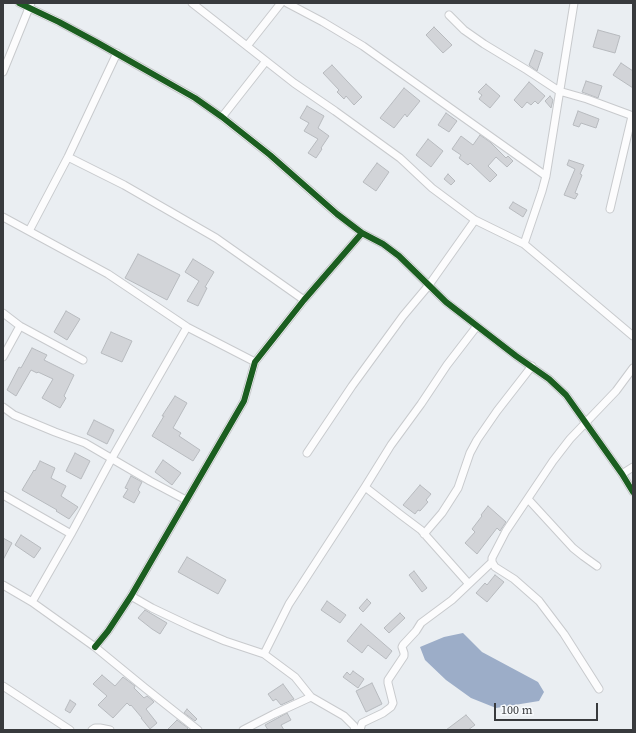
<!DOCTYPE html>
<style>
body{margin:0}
#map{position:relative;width:636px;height:733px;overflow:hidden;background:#eaeef2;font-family:"Source Serif 4",serif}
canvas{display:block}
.frame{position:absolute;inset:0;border:4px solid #383a3d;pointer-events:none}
.scale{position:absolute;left:494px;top:703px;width:104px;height:18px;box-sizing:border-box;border:2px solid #383a3d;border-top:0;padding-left:5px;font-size:12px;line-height:14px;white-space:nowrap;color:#383a3d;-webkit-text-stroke:3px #f7fafd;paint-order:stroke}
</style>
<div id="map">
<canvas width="636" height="733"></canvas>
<div class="frame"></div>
<div class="scale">100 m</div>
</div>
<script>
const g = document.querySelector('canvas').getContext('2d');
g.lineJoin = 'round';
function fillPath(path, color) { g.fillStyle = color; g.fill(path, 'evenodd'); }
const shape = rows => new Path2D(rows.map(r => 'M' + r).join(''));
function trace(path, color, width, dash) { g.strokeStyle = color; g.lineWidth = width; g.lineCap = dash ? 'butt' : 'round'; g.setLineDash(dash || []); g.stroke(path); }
fillPath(shape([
 [463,633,482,652,538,682,544,692,539,701,496,708,471,698,446,680,425,660,420,647,444,637]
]), '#9cadc8');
const building = shape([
 [434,27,452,45,443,53,426,35,434,27],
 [598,30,620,36,615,53,593,47,598,30],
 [535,50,543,53,537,71,529,65,535,50],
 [621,63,633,71,633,88,613,75,621,63],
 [332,65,362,97,354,105,346,96,344,99,337,92,339,90,323,73,332,65],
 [586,81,602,86,598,98,582,92,586,81],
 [529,82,545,96,538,104,535,101,531,105,527,102,522,108,514,100,529,82],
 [486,84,500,96,490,108,479,99,482,95,478,92,486,84],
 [404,88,420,101,407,117,405,114,394,128,380,118,404,88],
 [550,96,553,100,551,108,545,101,550,96],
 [307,106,324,116,318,128,329,136,321,148,322,149,316,158,308,153,318,139,304,131,309,123,300,118,307,106],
 [578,111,599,119,596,128,581,123,579,127,573,125,578,111],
 [446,113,457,121,449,132,438,125,446,113],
 [480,135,490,142,506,158,508,156,513,161,507,167,496,157,488,166,497,175,490,182,470,163,468,165,459,158,461,155,452,149,461,136,473,145,480,135],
 [428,139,443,151,431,167,416,155,428,139],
 [569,160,584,165,580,174,582,175,575,193,578,194,575,199,564,195,575,169,567,165,569,160],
 [377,163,389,172,376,191,363,182,377,163],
 [448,174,455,181,451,185,444,179,448,174],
 [513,202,527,210,523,217,509,208,513,202],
 [138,254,180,275,167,300,125,278,138,254],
 [193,259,214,272,205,287,207,288,198,306,187,301,199,281,185,272,193,259],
 [66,311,80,319,67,340,54,332,66,311],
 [111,332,132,341,122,362,101,353,111,332],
 [32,348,47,355,44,360,74,375,64,396,66,398,60,408,42,398,53,379,38,372,37,373,31,370,16,396,7,390,19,367,21,368,32,348],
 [175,396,187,403,173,428,181,433,179,436,200,450,193,461,152,436,164,416,162,416,175,396],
 [94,420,114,430,107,444,87,434,94,420],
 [75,453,90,461,81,479,66,471,75,453],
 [163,460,181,473,172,485,155,472,163,460],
 [40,461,55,468,51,478,66,486,61,496,78,507,69,519,56,511,57,510,22,490,34,470,35,471,40,461],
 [131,476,142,482,138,490,140,492,134,503,123,497,128,489,125,488,131,476],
 [420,485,431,494,426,500,428,502,420,511,418,510,415,514,403,505,420,485],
 [488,506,506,522,500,531,497,528,477,554,465,543,475,532,472,529,482,516,481,515,488,506],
 [21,535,41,548,34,558,15,545,21,535],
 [3,538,12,543,3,560,3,538],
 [187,557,226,580,218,594,178,572,187,557],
 [414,571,427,588,422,592,409,575,414,571],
 [495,575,504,582,487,602,476,593,485,583,487,585,495,575],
 [367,599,371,603,363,612,359,608,367,599],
 [327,601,346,615,340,623,321,610,327,601],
 [145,610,167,623,160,634,152,629,138,618,145,610],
 [400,613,405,618,389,633,384,628,400,613],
 [361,624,392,651,386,659,368,645,362,653,347,641,361,624],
 [353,671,364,679,358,688,343,677,347,672,350,675,353,671],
 [102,675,115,686,123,677,135,686,134,688,144,698,147,696,152,700,154,702,146,709,157,723,150,729,141,718,142,718,131,705,130,706,127,703,113,718,98,705,107,696,93,684,102,675],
 [372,683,382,704,366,712,356,691,372,683],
 [283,684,294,699,281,705,276,699,273,701,268,694,283,684],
 [70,700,76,704,70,713,65,710,70,700],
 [187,709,197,719,195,721,184,713,187,709],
 [287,713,291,720,281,725,284,730,268,730,265,725,287,713],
 [466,715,475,725,468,730,446,730,466,715],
 [177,720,188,728,186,730,167,730,177,720]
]);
fillPath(building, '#d2d4d8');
trace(building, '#b7babe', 1);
const minor = shape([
 [19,3,59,22,98,43,195,98,222,117,270,155,337,214,362,233,383,244,399,256,446,302,516,356,549,379,566,395,622,474,633,492],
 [192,3,294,83,335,111,400,158,432,188,475,220,524,244,633,336],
 [287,3,323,22,363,46,546,176],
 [449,15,464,30,484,44,527,70,559,91,587,99,633,116],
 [247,46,281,3],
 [3,72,31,3],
 [222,117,266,61],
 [68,157,124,185,216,238,304,300],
 [610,209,632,116],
 [3,217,108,274,187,327,255,362],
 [29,231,68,157,117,53],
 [524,244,542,191,546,176,574,3],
 [3,313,20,326,83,360],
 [3,357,20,326],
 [3,407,14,415,55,432,85,443,150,481,186,500],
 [307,453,352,386,403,316,429,285,475,220],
 [622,474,633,467],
 [365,487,401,515,421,530,469,584],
 [3,495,71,534],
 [528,499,573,548,583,556,597,566],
 [424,534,442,513,451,499,458,488,470,453,477,440,497,411,532,366],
 [3,585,32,602,95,647,145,688,198,730],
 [131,596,152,608,192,627,225,641,264,654,295,677,311,697,344,716,354,726,355,730],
 [32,602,71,534,112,458,187,327],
 [95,647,108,631,131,596,244,401,255,362,304,300,362,233],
 [264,654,289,604,365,487,391,445,421,404,447,365,477,326],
 [3,686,70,730],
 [599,689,564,634,539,601,514,579,495,567,492,562,492,558,506,531,553,461,570,439,616,391,633,368],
 [92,730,95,728,100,728,110,730],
 [243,730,274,714,311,697],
 [360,730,362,723,383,713,391,707,393,703,388,683,388,680,404,656,404,653,402,647,403,645,416,631,421,623,452,600,492,562]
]);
trace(minor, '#c8cacd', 9);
trace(minor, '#fcfcfd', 7);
trace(shape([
 [19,3,59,22,98,43,195,98,222,117,270,155,337,214,362,233,383,244,399,256,446,302,516,356,549,379,566,395,622,474,633,492],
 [95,647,108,631,131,596,244,401,255,362,304,300,362,233]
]), '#1b5e20', 6);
</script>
